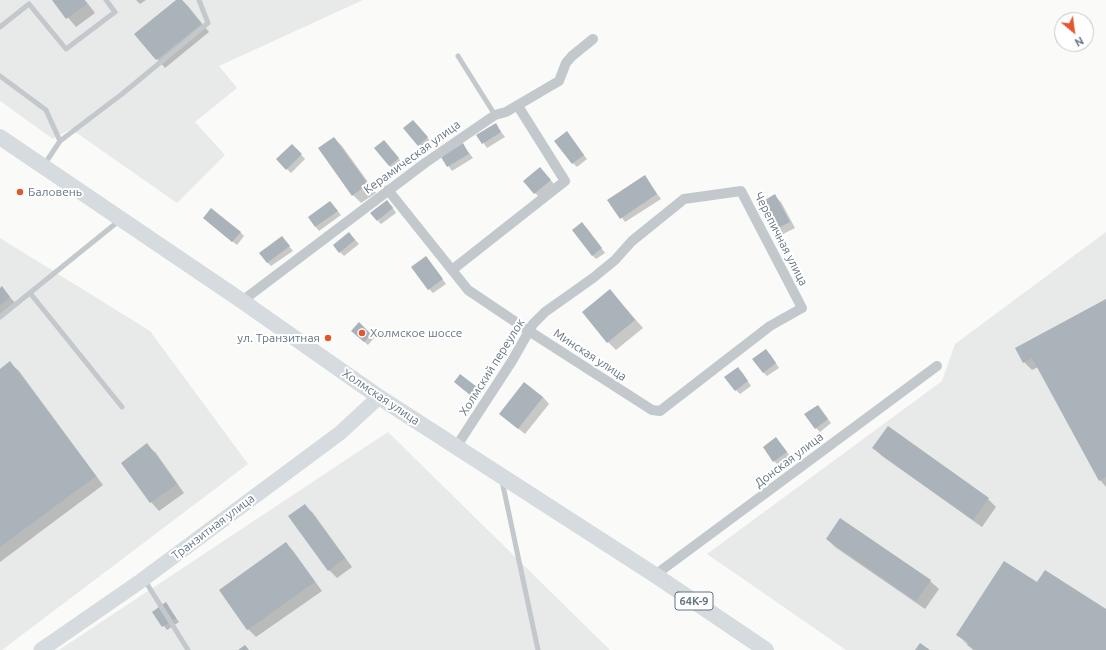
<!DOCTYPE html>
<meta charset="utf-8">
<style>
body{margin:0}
#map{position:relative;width:1106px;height:650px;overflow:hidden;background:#fafaf8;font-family:Ubuntu,sans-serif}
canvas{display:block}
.north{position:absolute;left:1054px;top:12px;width:40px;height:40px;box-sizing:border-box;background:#fff;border:1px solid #c1c8cd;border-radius:50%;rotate:151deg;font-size:11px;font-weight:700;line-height:16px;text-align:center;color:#657683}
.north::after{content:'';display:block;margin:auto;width:14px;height:18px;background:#e4572e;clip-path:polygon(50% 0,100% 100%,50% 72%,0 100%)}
</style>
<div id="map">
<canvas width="1106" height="650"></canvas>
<div class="north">N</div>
</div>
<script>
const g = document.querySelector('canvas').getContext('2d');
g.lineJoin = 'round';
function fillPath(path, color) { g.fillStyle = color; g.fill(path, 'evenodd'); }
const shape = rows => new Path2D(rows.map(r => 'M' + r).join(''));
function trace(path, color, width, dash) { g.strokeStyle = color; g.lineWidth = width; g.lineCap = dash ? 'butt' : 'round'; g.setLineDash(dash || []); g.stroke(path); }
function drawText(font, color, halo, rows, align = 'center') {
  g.font = font + ' Ubuntu,sans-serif'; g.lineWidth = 4; g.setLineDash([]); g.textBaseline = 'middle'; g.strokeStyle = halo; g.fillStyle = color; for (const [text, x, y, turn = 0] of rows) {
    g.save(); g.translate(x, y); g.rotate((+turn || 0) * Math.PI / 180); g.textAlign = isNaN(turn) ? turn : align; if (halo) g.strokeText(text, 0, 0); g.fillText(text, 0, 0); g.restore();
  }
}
fillPath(shape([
 [0,0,363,0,219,66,237,88,195,122,225,155,177,203,71,129,53,139,0,101],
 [1106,232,1106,650,846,650,707,554,942,381,955,344],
 [0,238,150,331,248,464,2,650,0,650],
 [388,432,610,650,59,650]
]), '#e8e9e9');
fillPath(shape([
 [53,0,85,0,95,13,76,27],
 [136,0,146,0,140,4],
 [177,0,182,0,188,6,209,32,165,68,136,34],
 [495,124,505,137,487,148,478,135],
 [417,125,431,142,423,149,405,128],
 [570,137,587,159,577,167,573,163],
 [334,138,342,146,376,193,361,203,353,195],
 [292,145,305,159,291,173,277,159],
 [388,145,402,163,393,170,375,148],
 [463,145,473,158,452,171,442,157],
 [543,172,554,184,539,197,535,193],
 [644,176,661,199,625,222,609,200],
 [775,196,781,202,795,228,781,235,775,229],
 [330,202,341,215,319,231,309,218],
 [391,205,396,213,381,224,378,221],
 [208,222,240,232,244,236,237,245],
 [586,227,605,253,596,259,592,255],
 [349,233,359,244,344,256,340,252],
 [286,242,293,251,271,266,267,262],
 [426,257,446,284,433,293,429,289],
 [2,288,16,304,0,316,0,289],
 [610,290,643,328,616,350,608,342],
 [1106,300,1106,487,1100,480,1038,367,1032,370,1024,362],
 [371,334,374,338,368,345,356,335],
 [770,354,779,368,767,376,763,372],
 [10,363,19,371,103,485,0,562,0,370],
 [742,372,751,386,740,394,736,390],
 [459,386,476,388,480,392,475,398],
 [543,397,549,404,525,434,500,414],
 [818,406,831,423,820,432,816,428],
 [780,443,790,456,778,465,774,461],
 [147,445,156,453,184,493,159,511,151,502,122,463],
 [874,448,988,499,996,507,982,527,882,456],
 [304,505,313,513,352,567,337,578,329,570],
 [827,539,930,581,939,589,925,609,835,547],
 [286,543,294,552,322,591,256,637,248,629],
 [1037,583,1106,611,1106,650,973,650,957,634],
 [169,608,179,622,167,630,153,612]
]), '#0003');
fillPath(shape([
 [52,0,84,0,87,4,66,19],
 [176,0,182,0,201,24,156,60,134,34],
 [413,120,428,137,418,146,403,128],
 [496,123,501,132,482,144,476,135],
 [567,131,584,155,572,164,554,141],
 [334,137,368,184,352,196,318,148],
 [384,140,399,158,389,166,374,148],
 [463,143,469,154,447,167,441,157],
 [292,144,302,154,286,170,276,159],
 [540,167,551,180,534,194,523,181],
 [645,175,657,194,620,219,607,200],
 [775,194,790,222,774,230,760,203],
 [387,200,393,208,377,221,370,213],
 [330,201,338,211,315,227,308,217],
 [211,208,241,232,232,242,203,218],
 [582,222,602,248,592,256,572,230],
 [349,232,355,240,339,253,333,245],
 [282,236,290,246,267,263,259,253],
 [426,256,443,279,428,290,411,267],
 [2,286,10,297,0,305,0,288],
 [610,289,635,320,607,343,582,312],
 [1106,299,1106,477,1099,481,1032,358,1023,363,1015,348],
 [359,322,371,334,364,342,351,331],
 [766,349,776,363,763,373,752,359],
 [10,361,96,476,0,547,0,369],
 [738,367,748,381,735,391,724,377],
 [460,374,477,387,470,395,454,382],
 [524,382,543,397,518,429,499,414],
 [818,405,828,419,815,429,804,414],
 [888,426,989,498,973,520,872,448],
 [776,437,787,452,773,462,763,447],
 [147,443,177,484,150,503,121,463],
 [305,504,345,558,328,571,288,516],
 [840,518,931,580,916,601,826,539],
 [286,542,315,582,247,630,219,590],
 [1004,561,1037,582,1045,570,1106,609,1106,650,975,650,967,645,969,643,956,635],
 [166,602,176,618,162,627,152,612],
 [920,643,930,650,915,650],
 [245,645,249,650,238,650]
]), '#aab3b9');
trace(shape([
 [0,27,29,4,66,49,115,12,106,0],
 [458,56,495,115],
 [0,76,46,110,60,141,122,94,208,23,199,0],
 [44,165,60,141],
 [30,293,122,407],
 [0,317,120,220],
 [502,481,538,650],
 [144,579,188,650]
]), '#c3c8cc', 5);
trace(shape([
 [388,190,468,290,529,331,571,358,652,410,660,411,770,326,802,308,741,191,684,199,632,241,615,260,593,278,545,312,533,324,529,331,512,361,456,447],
 [452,270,565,181,518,106],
 [242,301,425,163,495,115,506,112,559,81,566,63,572,56,593,39],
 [655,575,937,366]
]), '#c3c8cc', 10);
trace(shape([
 [41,650,138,583,340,433,379,397]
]), '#d6dbdf', 15);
trace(shape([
 [0,137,242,301,379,397,655,575,766,650]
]), '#d6dbdf', 16);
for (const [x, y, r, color] of [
 [20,192,4,"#e4572e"],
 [362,333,4,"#e4572e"],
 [328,338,4,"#e4572e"]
]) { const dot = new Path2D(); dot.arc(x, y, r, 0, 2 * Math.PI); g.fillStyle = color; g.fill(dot); trace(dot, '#fff', 1.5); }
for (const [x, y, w] of [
 [694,601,38]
]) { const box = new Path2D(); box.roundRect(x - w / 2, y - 9, w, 18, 3); g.fillStyle = '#fff'; g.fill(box); trace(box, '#657683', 1); }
drawText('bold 11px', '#657683', null, [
 ["64К-9",694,601]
]);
drawText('12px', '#657683', '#fff', [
 ["Керамическая улица",412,157,-36],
 ["Черепичная улица",781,239,63],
 ["Минская улица",590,355,33],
 ["Холмский переулок",492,367,-58],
 ["Холмская улица",381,397,34],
 ["Донская улица",789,460,-37],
 ["Транзитная улица",213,527,-37]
]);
drawText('12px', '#657683', '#fff', [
 ["Баловень",28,192],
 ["Холмское шоссе",370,333],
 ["ул. Транзитная",320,338,"right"]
], 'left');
</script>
